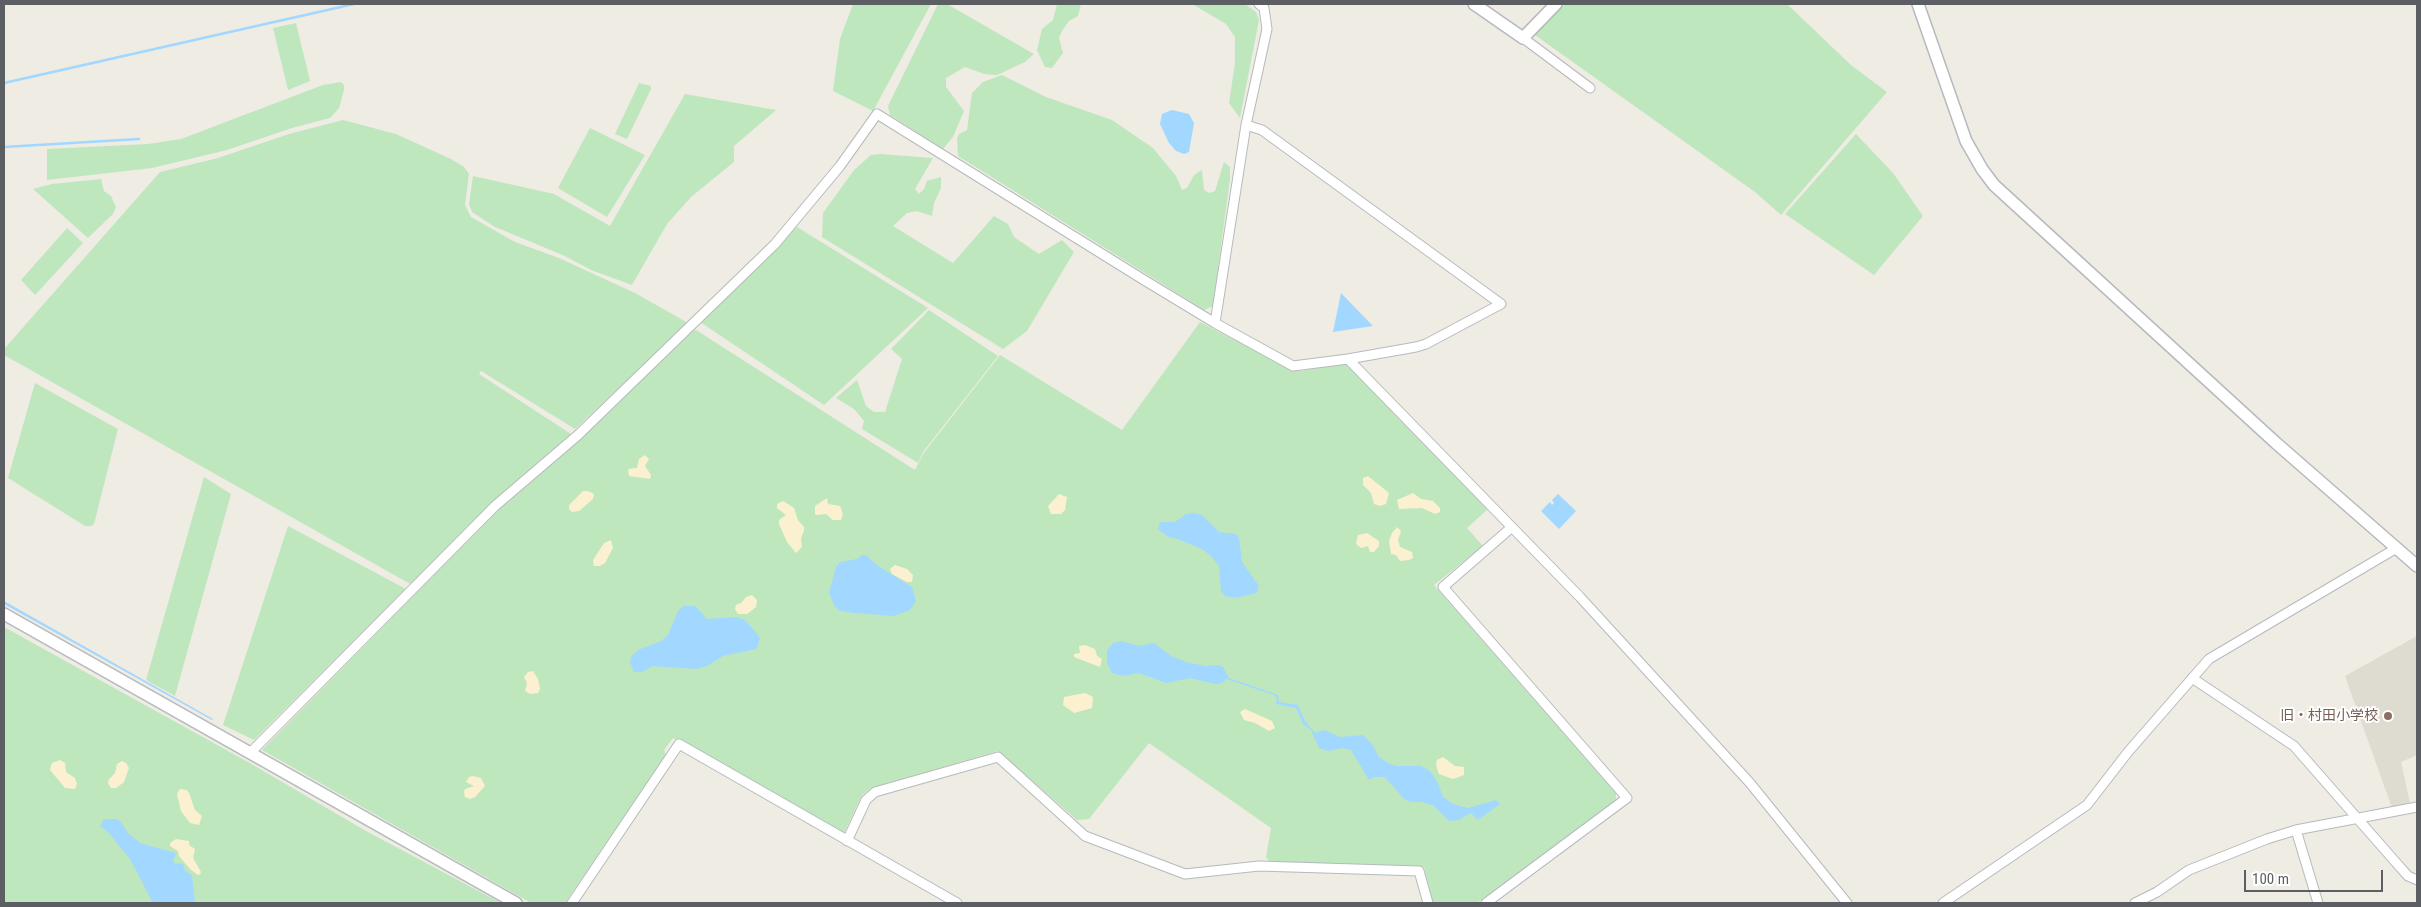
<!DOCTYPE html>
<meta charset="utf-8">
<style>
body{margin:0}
#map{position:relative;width:2421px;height:907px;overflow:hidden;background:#eeece3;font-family:"Roboto Condensed",sans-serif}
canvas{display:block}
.frame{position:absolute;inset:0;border:5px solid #5b5f64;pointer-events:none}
.scale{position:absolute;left:2244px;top:870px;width:139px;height:22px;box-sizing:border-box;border:2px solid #5b5f64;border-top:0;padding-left:6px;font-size:15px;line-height:18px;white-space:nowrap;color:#5b5f64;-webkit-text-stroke:4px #fff;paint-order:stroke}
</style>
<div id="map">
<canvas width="2421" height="907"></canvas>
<div class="frame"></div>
<div class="scale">100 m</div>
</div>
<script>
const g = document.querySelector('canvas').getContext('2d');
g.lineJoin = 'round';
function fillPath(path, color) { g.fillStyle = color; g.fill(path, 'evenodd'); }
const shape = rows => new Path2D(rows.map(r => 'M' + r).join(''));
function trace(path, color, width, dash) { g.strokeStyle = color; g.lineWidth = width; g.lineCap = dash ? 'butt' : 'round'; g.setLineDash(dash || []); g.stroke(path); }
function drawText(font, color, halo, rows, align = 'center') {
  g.font = font + ' "Roboto Condensed","Noto Sans JP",sans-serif'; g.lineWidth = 4; g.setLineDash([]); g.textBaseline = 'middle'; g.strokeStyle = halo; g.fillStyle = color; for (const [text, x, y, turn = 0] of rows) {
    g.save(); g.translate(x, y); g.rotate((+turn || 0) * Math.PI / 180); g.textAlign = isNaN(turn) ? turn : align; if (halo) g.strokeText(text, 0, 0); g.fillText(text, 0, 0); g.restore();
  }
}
fillPath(shape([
 [2417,636,2417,755,2401,762,2410,803,2392,808,2345,676]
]), '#dedbd1');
fillPath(shape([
 [853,4,931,4,873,111,833,91,840,39],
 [938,4,947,4,1034,54,1025,62,997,75,984,74,965,67,946,78,946,87,964,111,953,137,943,149,890,115,888,106],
 [1057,4,1081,4,1078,16,1069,21,1062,31,1059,38,1063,53,1052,68,1045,67,1037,50,1042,29,1053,20],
 [1192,4,1245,4,1256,12,1259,20,1240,118,1229,103,1235,63,1235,37,1226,24],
 [1565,4,1787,4,1851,65,1887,92,1781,215,1755,192,1535,35],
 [296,23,310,81,288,90,273,28],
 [1002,75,1046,97,1112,120,1153,148,1176,176,1182,190,1187,188,1194,175,1202,170,1204,190,1209,193,1215,191,1224,162,1230,167,1230,179,1213,306,1204,310,958,156,957,138,959,134,967,130,972,93,983,82],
 [341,82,344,85,344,90,339,108,330,118,292,128,227,150,152,168,47,180,47,149,148,144,181,139,323,85],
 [639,83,651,86,651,89,627,139,615,134],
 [685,94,776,110,734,146,734,162,691,197,667,224,632,285,591,270,565,256,495,227,472,212,469,204,473,176,554,194,610,226],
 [343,120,396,134,451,159,464,167,469,174,465,205,471,217,515,242,559,258,635,293,688,323,575,429,481,371,479,374,571,434,493,502,412,585,4,355,4,349,160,172,218,158,289,134],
 [590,128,645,155,607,217,558,188],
 [1856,134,1893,173,1923,216,1874,275,1785,214],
 [880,154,933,158,915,189,919,194,924,189,927,181,941,177,941,188,934,203,932,216,917,211,907,213,893,226,953,263,994,216,1008,224,1014,237,1039,254,1062,240,1074,252,1027,331,1003,349,822,237,823,213,854,170,871,155],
 [101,179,104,191,111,196,116,207,113,214,88,238,33,189,52,184],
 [797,227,928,308,824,405,700,322],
 [67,228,83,243,35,295,21,280],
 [929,310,998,356,923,452,918,463,862,429,864,421,854,409,836,398,857,380,866,406,874,412,885,412,902,359,891,349],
 [1200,322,1292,370,1301,371,1346,363,1488,509,1467,528,1483,546,1434,585,1616,793,1616,800,1477,903,1433,903,1424,867,1270,862,1266,857,1271,828,1149,743,1089,819,1077,820,998,751,871,788,862,795,844,833,673,738,664,750,666,755,565,903,531,903,262,750,497,511,581,438,692,331,696,330,915,470,923,454,1000,355,1122,430],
 [35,383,118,429,94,524,91,526,85,526,8,478],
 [204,477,231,494,175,696,146,680],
 [288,526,406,589,254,740,223,725],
 [4,627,248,762,366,831,501,903,4,903]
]), '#bfe7be');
fillPath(shape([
 [645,455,649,459,645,466,651,475,650,479,629,476,628,469,637,468,639,459],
 [1368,476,1389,493,1386,504,1380,506,1374,504,1371,493,1363,485,1363,478],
 [583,491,588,491,594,494,593,499,579,511,572,512,569,509,569,505],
 [1413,493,1421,499,1433,501,1440,508,1440,512,1435,514,1422,508,1399,509,1397,500],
 [1059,494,1067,497,1065,510,1061,514,1051,514,1048,506],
 [827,498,828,504,840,506,843,514,841,520,833,520,826,514,817,515,815,514,815,506],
 [783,501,794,508,798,520,804,527,804,531,801,538,802,547,796,553,787,542,779,524,779,520,786,515,777,508,777,504],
 [1397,527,1401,531,1398,540,1400,547,1412,552,1413,558,1409,560,1400,561,1396,555,1391,554,1389,541,1392,533],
 [1367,533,1379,541,1379,546,1374,552,1370,552,1368,546,1361,548,1356,544,1358,535],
 [611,540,613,548,605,563,600,566,594,566,593,560,604,543],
 [895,565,907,569,913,575,912,582,907,582,892,574,890,569],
 [752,595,757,600,756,607,747,614,738,614,735,609,736,605,741,603,746,597],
 [1085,645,1095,649,1097,656,1102,659,1100,667,1074,657,1074,654,1080,653,1079,646],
 [533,671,538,679,540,689,538,693,530,694,525,691,527,683,524,677,528,672],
 [1085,693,1093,697,1092,708,1074,713,1063,705,1064,697],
 [1245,709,1272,721,1275,728,1269,731,1255,723,1244,720,1240,712],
 [1443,757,1455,766,1464,767,1464,775,1453,779,1439,774,1436,765,1437,760],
 [60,760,65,763,66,772,75,778,77,784,75,789,65,788,50,770,52,763],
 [122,761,126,763,129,768,124,782,116,788,111,788,108,783,109,779,115,773,117,764],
 [473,776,481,778,485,786,475,797,470,799,465,797,464,792,465,789,474,786,466,782,469,777],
 [180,789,187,790,189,793,195,810,202,816,199,825,190,823,181,811,177,794],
 [176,839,189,841,189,845,195,849,193,858,201,872,200,874,198,875,190,869,179,856,178,851,170,846,170,843]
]), '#fbf1d1');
fillPath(shape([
 [1172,110,1189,114,1194,123,1189,152,1184,154,1176,151,1169,143,1160,124,1162,114],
 [1341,293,1373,326,1333,332],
 [1558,494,1576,511,1559,529,1541,511,1550,502,1552,505,1554,503,1552,500],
 [1194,513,1202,515,1219,532,1236,534,1239,537,1242,562,1259,586,1257,593,1235,598,1225,596,1221,591,1219,566,1211,556,1202,549,1178,539,1168,537,1158,529,1160,522,1175,522,1186,514],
 [862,555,866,555,878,566,912,587,916,601,910,610,894,616,854,613,840,611,835,607,829,593,836,567,840,562,857,559],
 [4,601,213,719,212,720,4,604],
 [684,606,695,606,707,619,736,617,745,620,757,634,760,638,758,645,756,649,723,656,707,666,695,669,653,666,642,672,634,672,630,663,631,657,638,650,661,641,668,635,678,611],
 [1121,641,1139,646,1154,643,1171,656,1186,662,1205,666,1219,665,1223,667,1229,678,1275,694,1278,695,1279,702,1298,705,1305,721,1315,733,1324,730,1340,737,1363,735,1372,744,1379,757,1388,763,1396,766,1421,766,1430,771,1437,781,1443,797,1453,804,1468,808,1496,800,1500,804,1478,820,1471,813,1459,820,1449,821,1434,806,1422,802,1411,802,1404,799,1385,777,1374,777,1369,780,1351,750,1342,748,1328,751,1319,748,1311,730,1303,724,1296,708,1276,704,1277,698,1274,695,1226,679,1222,683,1216,684,1190,678,1166,683,1139,673,1123,676,1112,673,1107,663,1107,651,1113,643],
 [104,819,116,819,120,821,129,834,140,843,176,853,173,863,183,864,185,871,192,875,195,903,153,903,130,859,108,832,100,826]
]), '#a2d7ff');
trace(shape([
 [4,83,354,4],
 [4,147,139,139]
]), '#a2d7ff', 2.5);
const minor = shape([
 [1523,38,1590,88],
 [1215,323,1246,125,1267,29,1264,8,1259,4],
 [1348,359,1580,597,1750,783,1847,903],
 [2192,678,2294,746,2392,858,2408,876,2417,880],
 [250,753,495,506,578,435,775,244,840,166,877,114,1144,280,1215,323,1293,366,1348,359,1416,347,1426,344,1501,304,1262,130,1246,125],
 [2296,830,2318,903],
 [847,841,866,800,875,792,998,757,1085,836,1185,874,1259,866,1419,871,1428,903],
 [572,903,679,744,957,903],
 [1486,903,1627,798,1443,587,1512,527],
 [1943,903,2087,805,2128,752,2209,659,2395,549],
 [2135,903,2157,892,2189,870,2267,839,2296,830,2417,807]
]);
const tertiary = shape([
 [1474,4,1523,38,1556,4],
 [1918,4,1966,141,1982,169,1994,185,2276,443,2417,566],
 [4,614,516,903]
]);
trace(minor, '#b6b9be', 11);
trace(tertiary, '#b6b9be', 14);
trace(minor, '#fff', 9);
trace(tertiary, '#fff', 11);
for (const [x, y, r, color] of [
 [2388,716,5,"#8d6e63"]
]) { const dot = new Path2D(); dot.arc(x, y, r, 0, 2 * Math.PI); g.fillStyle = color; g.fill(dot); trace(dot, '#fff', 2); }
drawText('14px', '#785e54', '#fff', [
 ["旧・村田小学校",2378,716]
], 'right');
</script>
